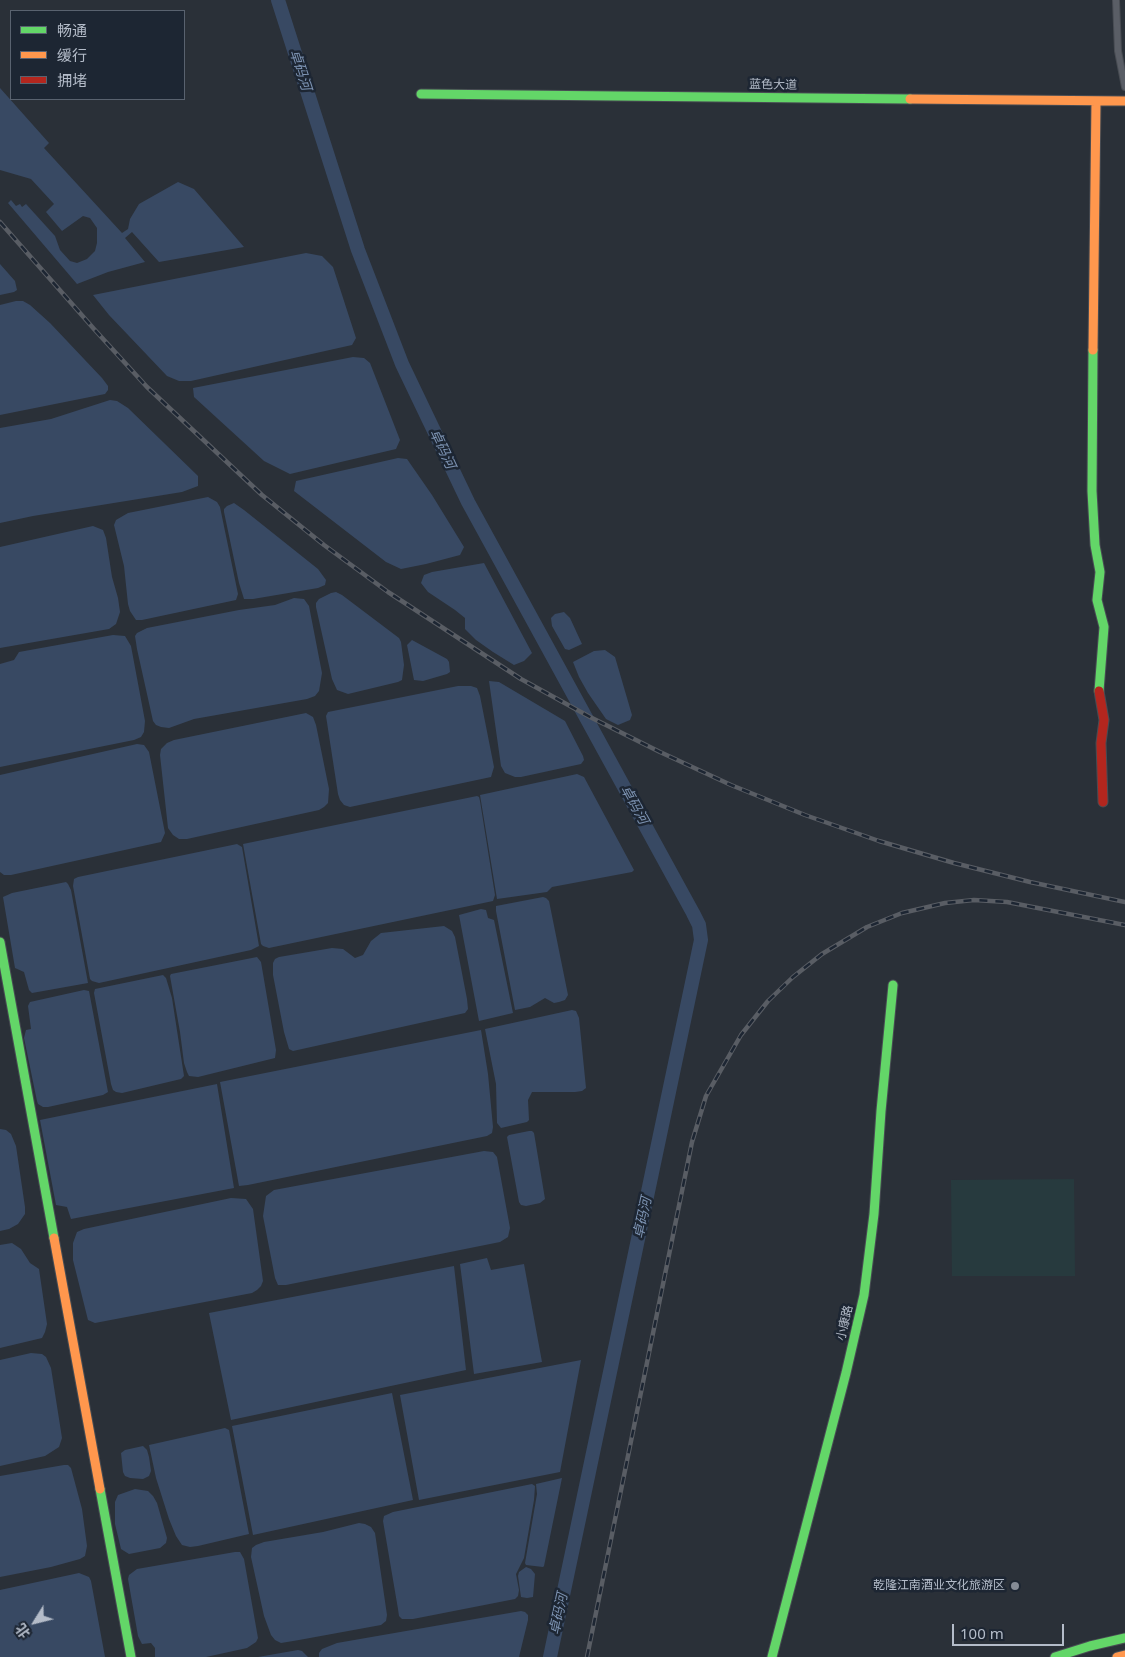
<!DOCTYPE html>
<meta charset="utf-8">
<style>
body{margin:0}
#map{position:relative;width:1125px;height:1657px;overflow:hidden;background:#2a3038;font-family:"Noto Sans","Noto Sans SC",sans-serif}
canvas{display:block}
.legend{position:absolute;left:10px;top:10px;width:175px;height:90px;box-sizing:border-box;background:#1d2633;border:1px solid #59626f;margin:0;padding:6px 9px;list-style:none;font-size:15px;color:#b4bcc9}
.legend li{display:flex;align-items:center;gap:10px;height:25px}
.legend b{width:25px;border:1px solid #59626f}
.north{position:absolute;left:10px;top:1597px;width:50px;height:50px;-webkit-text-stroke:4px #1d2633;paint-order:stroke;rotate:234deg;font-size:14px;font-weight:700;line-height:20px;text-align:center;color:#b4bcc9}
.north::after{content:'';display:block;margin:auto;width:18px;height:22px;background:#b4bcc9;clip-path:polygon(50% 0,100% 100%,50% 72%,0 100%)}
.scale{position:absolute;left:952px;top:1624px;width:112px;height:22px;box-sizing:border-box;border:2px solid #b4bcc9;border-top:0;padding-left:6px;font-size:15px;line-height:18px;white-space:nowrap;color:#b4bcc9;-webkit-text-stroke:4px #1d2633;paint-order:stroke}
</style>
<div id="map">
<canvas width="1125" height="1657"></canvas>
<ul class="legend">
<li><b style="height:6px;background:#63d668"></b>畅通</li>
<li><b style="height:6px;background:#ff974d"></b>缓行</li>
<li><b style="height:6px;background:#b3261e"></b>拥堵</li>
</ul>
<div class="north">北</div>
<div class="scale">100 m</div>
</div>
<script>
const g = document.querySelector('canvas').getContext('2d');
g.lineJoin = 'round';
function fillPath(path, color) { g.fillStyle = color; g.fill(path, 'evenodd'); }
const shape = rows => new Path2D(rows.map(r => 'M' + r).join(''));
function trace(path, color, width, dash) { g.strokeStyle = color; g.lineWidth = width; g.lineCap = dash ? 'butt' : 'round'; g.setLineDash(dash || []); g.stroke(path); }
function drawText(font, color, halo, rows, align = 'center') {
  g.font = font + ' "Noto Sans","Noto Sans SC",sans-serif'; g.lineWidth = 5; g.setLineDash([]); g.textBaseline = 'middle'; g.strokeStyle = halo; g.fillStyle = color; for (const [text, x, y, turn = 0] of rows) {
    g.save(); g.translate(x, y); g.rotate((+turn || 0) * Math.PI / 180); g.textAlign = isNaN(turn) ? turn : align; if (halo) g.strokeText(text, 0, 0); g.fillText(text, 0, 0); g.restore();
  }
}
fillPath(shape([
 [1074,1179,1075,1276,952,1276,951,1180]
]), '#273a3e');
fillPath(shape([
 [0,88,49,143,44,148,122,233,128,229,130,219,139,204,178,182,194,189,244,247,159,262,132,232,125,238,145,262,108,272,77,284,8,203,11,200,16,206,20,204,22,207,26,204,55,236,60,250,70,261,77,263,87,259,95,251,97,243,97,228,90,218,83,216,62,231,46,212,54,204,31,179,0,170],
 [306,253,322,256,333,267,356,338,352,345,191,381,179,381,167,376,109,315,93,295],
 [0,264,15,281,17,290,14,292,0,295],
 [16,301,23,301,30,305,50,323,102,378,108,386,108,390,105,394,0,415,0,305],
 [353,357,364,358,370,363,400,440,396,449,290,474,264,461,194,397,193,388],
 [110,400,117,401,128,408,198,476,198,486,182,492,33,516,0,523,0,428,51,419],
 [398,458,407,459,432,495,464,547,460,555,426,564,401,569,386,562,294,491,296,481],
 [208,497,217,502,220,507,238,594,236,600,142,620,136,620,130,611,128,604,124,566,114,525,116,520,128,513],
 [234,503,244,510,318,569,326,580,325,585,318,588,253,599,244,599,239,583,224,512,224,509,227,506],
 [93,526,103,530,106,538,112,577,118,598,120,612,116,624,109,629,0,648,0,547],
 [484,563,532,653,524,661,514,665,493,652,476,640,465,629,465,618,455,610,428,592,421,583,424,575,432,572],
 [336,592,342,595,399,638,401,642,404,665,402,680,398,682,348,694,337,690,332,679,316,607,316,603,319,599,331,593],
 [294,598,304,599,309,606,322,673,319,691,315,696,307,699,194,719,169,728,161,727,156,725,153,721,137,649,135,636,137,633,147,628,239,610,275,605],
 [564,612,570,618,582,644,569,650,565,649,552,626,551,618,555,614],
 [113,635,125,636,131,646,145,721,144,732,141,737,134,740,0,767,0,664,14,660,19,652],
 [412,640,447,659,449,662,450,672,447,674,423,681,414,680,407,645],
 [605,650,615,657,632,715,630,720,618,725,606,719,588,693,579,677,573,662,594,651],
 [489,681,499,682,565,721,583,756,584,760,581,764,521,777,515,777,505,773,501,766],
 [458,686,471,686,477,688,480,696,494,767,491,777,350,807,344,805,340,800,338,794,326,716,328,712],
 [306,713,313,717,316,725,329,789,328,803,324,807,319,810,187,839,179,839,173,835,168,828,160,755,161,749,167,743,174,740],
 [137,744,144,745,149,752,165,833,161,842,11,875,4,875,0,872,0,775],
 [577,774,584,777,634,870,632,872,552,887,547,892,497,899,480,795],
 [477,796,479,797,480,801,495,895,493,901,269,948,263,946,261,944,243,844],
 [237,844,242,847,259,946,251,950,99,983,92,981,90,979,73,886,74,879,78,877],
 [66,882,68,884,71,890,88,983,32,993,29,990,24,972,15,968,3,897,12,893],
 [543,897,546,898,549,901,568,995,565,1000,559,1002,554,1003,545,998,530,1007,515,1010,496,911,496,906],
 [481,909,486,910,488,918,494,920,513,1013,479,1021,459,915],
 [444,926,452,931,455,937,467,999,468,1009,465,1013,293,1051,289,1049,284,1032,273,975,273,963,275,959,279,957,332,948,343,949,355,958,363,955,371,941,381,933],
 [257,957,261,962,276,1050,275,1058,198,1077,189,1076,187,1072,184,1063,180,1032,170,976,171,974],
 [163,975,166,978,172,998,184,1076,181,1079,122,1093,116,1092,113,1090,111,1084,94,993,95,989],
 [84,990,89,991,108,1092,103,1095,48,1107,43,1107,38,1104,37,1101,24,1038,26,1030,31,1029,28,1006,30,1002],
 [572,1010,576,1011,579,1018,586,1088,582,1091,575,1092,532,1092,528,1100,529,1120,527,1122,501,1128,497,1123,496,1084,485,1029],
 [481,1030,488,1074,493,1127,492,1133,487,1136,248,1185,239,1186,220,1082],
 [217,1084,234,1188,71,1219,67,1207,56,1205,40,1120],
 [0,1129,6,1130,11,1134,16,1146,25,1207,25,1214,18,1224,9,1229,0,1231],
 [529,1131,532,1131,534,1133,545,1199,540,1203,526,1206,521,1205,519,1202,507,1137,509,1135],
 [484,1151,493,1152,497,1157,510,1228,508,1237,500,1242,286,1285,278,1285,275,1278,263,1216,266,1196,274,1190],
 [231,1198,246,1199,253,1209,263,1281,261,1286,257,1290,252,1293,95,1323,88,1320,73,1260,73,1243,77,1232,84,1229],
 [12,1243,21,1249,30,1263,39,1269,47,1324,45,1332,42,1338,0,1348,0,1245],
 [487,1258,491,1270,524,1264,542,1362,474,1374,460,1264],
 [454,1266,466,1370,231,1420,209,1313],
 [31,1353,42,1354,46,1357,51,1368,62,1438,59,1447,45,1456,0,1466,0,1360],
 [581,1360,560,1472,419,1500,400,1395],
 [392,1393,413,1500,253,1535,232,1426],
 [225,1428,229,1430,249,1534,198,1546,190,1547,182,1545,176,1536,169,1519,156,1478,149,1445],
 [143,1446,147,1450,149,1457,151,1471,149,1476,143,1479,130,1478,125,1476,123,1472,121,1453,125,1450],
 [64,1465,68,1465,71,1468,82,1509,87,1546,85,1556,80,1559,51,1567,0,1577,0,1476],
 [562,1478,544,1566,543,1567,526,1565,525,1563,537,1494,536,1484],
 [532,1484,535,1486,534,1500,524,1558,516,1574,519,1590,518,1596,515,1599,413,1619,402,1619,399,1616,398,1609,383,1521,384,1516,393,1512],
 [135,1489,148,1491,153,1496,157,1503,167,1538,166,1543,160,1548,129,1554,121,1549,115,1524,115,1502,118,1495],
 [359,1523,365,1524,371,1527,375,1533,387,1615,386,1621,381,1625,299,1640,281,1643,275,1640,271,1635,264,1616,251,1557,252,1548,256,1545,264,1542,323,1532],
 [235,1552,240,1552,244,1559,258,1638,256,1642,247,1648,206,1657,155,1657,155,1648,151,1643,142,1644,138,1636,128,1579,129,1575,137,1569],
 [526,1567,531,1569,535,1574,533,1597,527,1598,521,1597,518,1576,519,1572],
 [79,1573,89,1577,91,1581,105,1657,0,1657,0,1590],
 [521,1611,525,1612,528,1615,528,1620,519,1657,319,1657,319,1653,322,1649,337,1643],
 [298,1650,302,1651,308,1657,258,1657]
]), '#384963');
trace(shape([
 [278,0,358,250,402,364,468,502,693,913,699,925,701,940,550,1657]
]), '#384963', 14);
const street = shape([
 [1116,0,1118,51,1125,87]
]);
const fast = shape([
 [421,94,910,99],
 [1093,350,1092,491,1095,545,1100,572,1097,600,1104,627,1099,691],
 [0,942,54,1238],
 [100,1489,131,1657],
 [772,1657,846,1373,864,1295,874,1214,881,1111,893,985],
 [1055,1657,1090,1646,1125,1638]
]);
const slow = shape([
 [910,99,1125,101],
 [1093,350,1096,101],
 [54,1238,100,1489],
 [1117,1657,1125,1655]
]);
const jam = shape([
 [1099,691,1104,720,1101,743,1103,802]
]);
trace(street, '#484c53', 8);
trace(fast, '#484c53', 11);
trace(slow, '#484c53', 11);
trace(jam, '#484c53', 11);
trace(street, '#5a5e66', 6);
trace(fast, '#63d668', 9);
trace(slow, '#ff974d', 9);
trace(jam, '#b3261e', 9);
const rail = shape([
 [0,222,94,329,147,387,262,495,324,545,388,592,521,679,590,717,660,752,731,785,805,815,879,841,954,863,1030,882,1125,902],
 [587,1657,692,1142,706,1096,741,1035,768,1001,793,977,822,954,867,927,902,913,945,903,974,900,1007,902,1125,925]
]);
trace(rail, '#595d64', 4.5);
trace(rail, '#1d2633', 2.5, [8]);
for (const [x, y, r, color] of [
 [1015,1586,5,"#848b96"]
]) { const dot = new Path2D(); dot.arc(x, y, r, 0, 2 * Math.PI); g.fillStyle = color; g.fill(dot); trace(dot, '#1d2633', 2); }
drawText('12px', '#b4bcc9', '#1d2633', [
 ["蓝色大道",773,85,1],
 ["小康路",845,1323,-77]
]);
drawText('12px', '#b4bcc9', '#1d2633', [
 ["乾隆江南酒业文化旅游区",1005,1586]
], 'right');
drawText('italic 14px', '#7c92b1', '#1d2633', [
 ["卓码河",300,70,72],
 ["卓码河",442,449,65],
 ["卓码河",634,805,61],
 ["卓码河",643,1218,-78],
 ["卓码河",559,1614,-78]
]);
</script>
